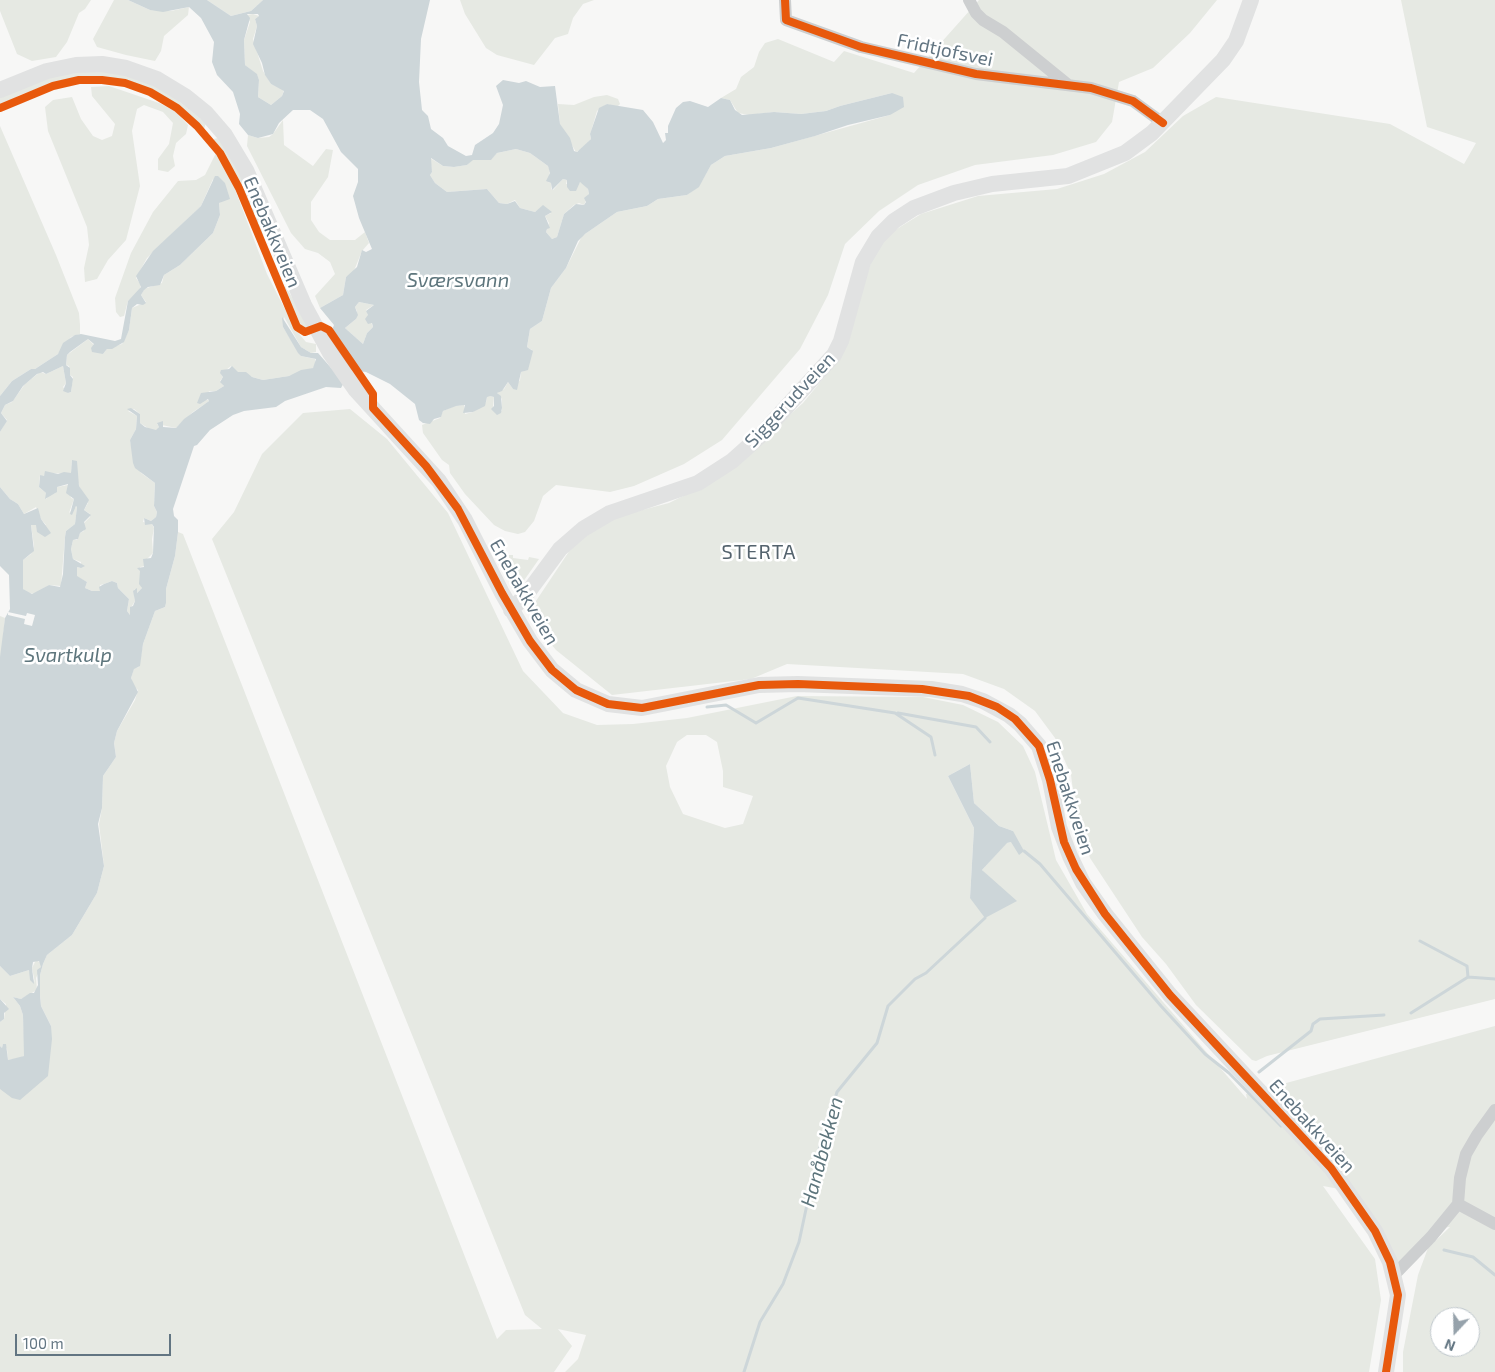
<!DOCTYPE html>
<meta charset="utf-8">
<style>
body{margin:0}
#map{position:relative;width:1495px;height:1372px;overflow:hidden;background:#f7f7f6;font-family:"Exo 2",sans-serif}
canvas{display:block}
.north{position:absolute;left:1430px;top:1307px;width:50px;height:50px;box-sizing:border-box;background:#fff;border:1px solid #c0c8cd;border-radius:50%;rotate:201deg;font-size:14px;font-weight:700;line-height:20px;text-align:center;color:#627582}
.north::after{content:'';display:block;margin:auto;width:18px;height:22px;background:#96a2ab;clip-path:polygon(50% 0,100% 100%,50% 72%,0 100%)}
.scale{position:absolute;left:15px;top:1334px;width:156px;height:22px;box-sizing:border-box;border:2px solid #627582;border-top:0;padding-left:6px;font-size:15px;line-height:18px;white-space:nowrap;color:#627582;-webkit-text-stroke:4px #fff;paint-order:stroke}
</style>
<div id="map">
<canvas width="1495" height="1372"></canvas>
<div class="north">N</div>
<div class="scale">100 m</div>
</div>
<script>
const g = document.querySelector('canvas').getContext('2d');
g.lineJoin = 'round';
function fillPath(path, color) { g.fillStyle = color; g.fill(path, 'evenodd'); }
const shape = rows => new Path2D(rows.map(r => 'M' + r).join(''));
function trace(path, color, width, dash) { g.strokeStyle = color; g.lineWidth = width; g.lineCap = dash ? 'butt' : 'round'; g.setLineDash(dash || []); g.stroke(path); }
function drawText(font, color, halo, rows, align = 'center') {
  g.font = font + ' "Exo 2",sans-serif'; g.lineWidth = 5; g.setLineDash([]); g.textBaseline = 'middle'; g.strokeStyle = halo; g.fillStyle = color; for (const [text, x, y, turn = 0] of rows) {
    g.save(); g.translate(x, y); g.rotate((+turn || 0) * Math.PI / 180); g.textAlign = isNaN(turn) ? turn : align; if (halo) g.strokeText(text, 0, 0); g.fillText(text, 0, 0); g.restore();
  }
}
fillPath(shape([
 [0,0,91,0,85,9,79,13,67,42,56,57,32,61,17,54,0,11],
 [114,0,128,0,150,10,171,11,189,7,188,15,164,36,161,51,155,61,126,55,97,47,93,39],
 [207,0,263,0,251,11,231,16],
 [460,0,594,0,583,4,573,18,568,34,555,38,534,65,497,55,486,48,465,14],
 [979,0,1217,0,1190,33,1153,68,1119,82,1112,122,1096,142,1053,155,975,165,918,185,879,211,845,244,828,295,800,349,722,440,684,464,634,486,610,492,556,485,543,496,534,521,525,532,518,534,505,531,494,525,465,494,450,473,449,465,442,460,423,433,422,425,440,418,443,411,454,406,464,405,465,414,473,412,486,402,487,396,490,396,494,397,493,407,502,411,502,399,497,393,504,389,508,382,513,389,520,380,521,372,524,371,532,350,527,347,530,329,542,321,551,288,566,268,582,236,617,212,647,206,658,199,687,195,699,186,711,165,725,156,771,148,890,115,892,93,840,106,826,111,801,114,774,112,749,115,738,113,730,100,721,98,736,89,741,77,754,67,759,52,765,43,778,39,834,62,844,51,914,73],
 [1401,0,1495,0,1495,999,1267,1056,1256,1061,1252,1060,1196,1005,1166,964,1142,937,1090,858,1075,806,1071,775,1055,738,1035,711,1004,689,963,674,787,664,751,679,612,695,556,650,541,632,533,606,540,614,534,604,574,544,615,517,669,503,719,478,803,403,840,358,874,253,892,232,921,214,978,196,1057,189,1104,174,1145,152,1183,116,1216,97,1390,124,1464,164,1476,143,1427,127],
 [253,14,259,16,255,19,257,26,253,39,263,71,271,84,284,90,282,96,271,105,258,97,259,80,257,75,245,65,244,40,250,22,247,15],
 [96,70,121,73,165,90,206,123,204,129,182,109,143,87,127,81,101,77,61,80,20,95,0,106,0,96,39,78],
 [109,86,159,103,175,111,188,125,186,134,176,143,173,156,175,166,168,172,158,170,158,159,169,144,173,123,163,112,144,105,137,109,132,131,140,186,126,240,108,260,97,279,85,282,84,268,89,245,87,227,48,131,45,107,53,100,72,97,81,119,93,136,102,140,112,136,115,124,92,96,91,87],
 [607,95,618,99,620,104,617,107,607,104,597,111,590,135,591,139,582,149,576,152,560,125,558,104,574,105,594,97],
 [283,120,284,145,313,166,326,149,333,150,328,177,311,202,311,220,319,232,330,240,355,240,365,232,369,243,362,251,353,273,346,277,343,295,320,308,315,296,335,274,330,262,318,253,305,249,291,233,247,146,248,135,258,138,269,137,273,134],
 [0,126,56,255,79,313,80,325,80,334,71,337,58,354,35,369,31,369,12,381,0,396],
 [218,138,235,160,262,229,263,236,261,235,231,167,214,142,214,139],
 [516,149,530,153,548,166,550,171,548,182,551,183,551,189,553,190,563,179,567,180,566,184,582,182,588,189,589,194,584,205,579,203,574,205,564,214,557,237,552,239,546,232,549,223,545,216,551,213,542,207,535,212,520,208,515,200,507,204,499,203,487,189,447,192,435,183,430,175,432,172,430,158,443,166,454,167,467,165,472,160,490,160,497,153],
 [216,153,230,176,267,274,295,329,306,342,316,344,316,352,311,353,301,347,284,317,283,327,301,356,315,359,315,366,313,368,289,376,263,380,238,373,231,366,221,374,223,377,220,381,224,386,216,391,209,391,206,400,209,400,208,402,193,412,176,428,157,424,159,426,158,430,151,430,140,423,140,414,134,409,128,411,137,416,136,429,130,440,131,445,141,473,155,483,154,506,157,512,156,517,151,521,144,518,143,522,152,524,154,528,152,539,153,553,144,562,145,566,140,567,140,582,142,588,137,593,134,589,135,601,130,609,130,615,127,611,129,599,118,588,117,583,112,581,104,584,100,585,100,591,92,591,85,588,87,582,77,577,77,567,81,568,81,562,73,559,71,549,73,540,77,540,80,533,84,531,84,523,90,517,90,514,84,510,88,503,79,486,72,460,71,474,50,473,45,474,43,477,40,475,39,487,46,493,46,499,49,495,55,493,57,487,68,485,71,498,74,499,69,513,77,506,76,516,75,524,66,531,65,537,61,586,49,585,35,594,28,593,23,589,22,565,23,560,31,554,34,546,31,525,46,525,41,519,36,507,24,514,18,504,10,499,0,487,0,432,7,420,1,413,5,405,12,402,25,384,40,372,46,374,63,366,66,383,63,387,68,393,71,392,73,377,70,375,69,366,66,365,67,355,88,339,103,354,107,349,122,344,129,330,132,308,146,302,141,295,144,289,162,283,164,275,180,265,213,233,220,215,219,203,222,201,213,179,201,206,147,258,136,278,141,285,139,292,128,301,124,316,120,317,116,312,115,298,131,253,153,212,178,181,196,180,205,175],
 [285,286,302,313,308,327,301,329,299,327,283,288],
 [359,302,374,305,366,310,373,327,367,333,363,344,345,328,356,319,357,311,355,307],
 [350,409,387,439,448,513,523,671,563,713,597,725,633,724,687,718,797,696,923,697,963,705,998,722,1023,746,1035,772,1056,860,1087,914,1247,1099,1246,1094,1495,1026,1495,1372,1403,1372,1403,1352,1418,1275,1428,1248,1450,1227,1439,1228,1400,1278,1345,1190,1323,1186,1375,1259,1381,1300,1369,1372,565,1372,578,1359,586,1335,558,1329,572,1346,554,1372,0,1372,0,1089,3,1089,51,1026,41,1006,40,996,40,975,43,964,47,955,72,935,97,893,104,866,99,824,102,808,103,776,116,757,114,743,117,731,135,700,138,690,133,686,131,678,134,668,139,667,143,644,155,611,165,607,166,603,166,589,175,556,178,532,183,534,497,1339,506,1330,542,1329,525,1315,212,539,234,512,262,454,303,413],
 [687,735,706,735,717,742,723,771,723,787,753,796,743,824,725,828,683,814,670,787,666,766,677,742],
 [970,764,974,803,999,826,1013,831,1011,842,1006,843,982,870,990,879,970,898,974,828,948,776],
 [1440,1317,1470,1317,1470,1347,1440,1347],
 [504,555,513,555,513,558,528,560,529,557,539,559,518,589,512,588,499,561],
 [0,616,5,618,0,669],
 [36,960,41,963,41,967,36,978,37,990,21,999,13,997,20,1006,23,1015,25,1052,24,1056,20,1058,8,1060,7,1049,3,1044,2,1048,0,1046,0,1022,4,1019,6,1004,0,999,0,966,10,976,29,970,35,983,32,968]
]), '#e6e9e3');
fillPath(shape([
 [128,0,207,0,231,16,251,11,263,0,430,0,421,39,419,82,422,110,428,116,431,129,443,138,448,146,466,156,472,155,475,145,493,133,499,124,503,105,496,86,503,80,519,83,526,81,540,87,555,86,560,124,570,138,574,151,577,152,591,139,590,134,599,108,607,104,643,110,653,122,663,143,666,140,665,133,668,133,668,126,676,108,683,102,690,101,708,107,721,98,730,100,735,110,742,115,774,112,801,114,826,111,840,106,892,93,903,97,904,107,890,115,848,125,815,136,771,148,725,156,711,165,699,187,687,195,658,199,647,206,617,212,585,234,578,241,566,268,551,288,542,321,530,329,527,347,533,351,528,370,521,372,517,390,513,389,508,382,502,391,497,393,501,396,502,408,501,413,497,415,491,409,494,406,494,397,490,396,487,397,485,406,473,412,463,413,465,405,456,406,443,411,441,417,434,419,430,424,423,423,419,420,415,404,390,384,366,372,351,370,341,388,326,387,285,401,276,407,244,411,233,415,210,430,197,445,194,446,173,509,174,516,178,520,178,532,175,556,166,589,166,603,165,607,155,611,143,644,140,666,134,669,131,678,138,692,117,731,114,743,116,757,103,776,102,808,98,824,104,866,97,893,72,935,47,955,43,964,40,975,40,996,41,1006,51,1026,52,1039,48,1076,20,1100,12,1098,0,1089,0,1046,2,1048,3,1044,6,1044,8,1060,24,1056,23,1015,20,1006,13,997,21,999,30,993,34,993,38,985,37,970,41,967,39,961,33,962,32,968,34,984,30,980,29,970,10,976,0,966,0,657,5,618,10,609,9,575,0,566,0,487,10,499,18,504,24,514,38,508,41,519,51,533,45,537,37,532,36,525,31,525,34,551,23,560,23,589,32,594,49,585,60,587,63,574,65,537,66,531,75,524,77,507,76,506,72,515,70,514,74,499,66,493,68,484,57,487,57,492,45,499,46,493,39,487,40,478,40,475,44,476,45,471,58,474,64,472,71,473,72,460,77,461,79,486,89,500,84,510,91,515,84,522,86,529,80,533,78,539,73,540,71,549,73,559,85,566,81,568,77,567,77,576,87,582,85,588,92,591,100,591,99,587,104,584,112,581,117,583,118,588,129,599,127,611,130,615,130,607,133,606,135,601,133,591,137,588,137,593,142,588,139,584,140,571,137,568,144,567,143,559,151,558,153,553,154,527,152,524,145,525,144,518,151,521,156,517,157,512,154,506,155,483,135,468,133,463,130,440,136,429,137,416,127,409,131,408,140,414,140,423,145,427,156,430,159,427,157,423,163,421,163,427,176,428,184,419,209,401,208,399,200,404,197,403,201,393,216,391,224,386,220,382,223,377,220,373,221,370,229,369,232,366,238,372,246,372,252,377,263,380,289,376,301,370,313,368,316,359,301,356,298,353,283,327,282,317,301,347,311,353,318,353,333,370,329,338,334,325,320,308,343,295,346,277,357,267,362,250,366,252,372,249,359,218,353,196,358,182,358,169,341,152,323,119,310,110,293,110,279,123,273,134,258,138,248,135,239,124,240,114,233,92,217,75,212,62,214,42,201,18,189,7,163,12,150,10],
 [247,14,258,14,259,16,255,19,257,26,253,44,262,63,265,75,271,84,284,91,282,96,271,105,258,97,259,80,257,74,245,65,244,40,250,18],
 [516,149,530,153,548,166,550,173,546,181,551,183,552,190,563,179,567,180,567,187,570,191,576,191,580,182,588,189,589,194,584,198,586,202,584,205,576,204,564,214,557,237,552,239,546,232,547,229,550,228,545,216,552,212,543,205,535,212,520,208,515,201,507,204,499,203,487,189,447,192,435,183,430,175,432,172,431,158,443,166,454,167,467,165,473,160,491,160,497,153],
 [359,302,374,305,366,311,368,315,365,319,368,324,372,323,373,327,367,333,363,344,345,328,356,319,358,315,355,307],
 [215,176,218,176,225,183,230,199,219,203,220,215,213,233,180,265,164,275,160,285,148,287,144,290,141,295,146,303,143,305,137,304,132,308,129,330,124,342,112,349,107,349,103,354,92,352,91,348,94,344,88,339,70,352,67,355,66,365,70,368,70,375,73,379,71,392,68,393,63,391,66,383,63,366,46,374,43,372,37,374,23,386,13,401,5,405,1,413,7,421,0,432,0,396,12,381,31,369,35,369,58,354,63,343,75,335,81,334,115,341,121,339,128,301,141,287,136,276,153,251,201,206],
 [970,764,974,803,999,826,1013,831,1024,851,1019,855,1011,842,1007,843,982,870,1017,901,985,918,970,898,974,828,948,776],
 [0,999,9,1009,4,1013,4,1019,0,1022]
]), '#cdd6d9');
fillPath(shape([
 [332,331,361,374,355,373,328,333],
 [8,612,26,616,27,613,35,615,32,626,24,624,25,619,8,615]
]), '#f7f7f6');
trace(shape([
 [707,707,726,705,756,723,798,698,895,713,931,737,935,755],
 [898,713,976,727,990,742],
 [1024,851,1040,864,1161,1006,1205,1054,1229,1073,1281,1126],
 [1420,941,1467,966,1468,977],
 [1411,1013,1468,977,1495,979],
 [1259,1072,1311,1031,1313,1024,1320,1019,1384,1015],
 [1444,1250,1473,1257,1495,1275],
 [744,1372,760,1322,783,1284,799,1242,818,1153,837,1092,877,1043,888,1006,915,979,926,973,985,918]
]), '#cdd6d9', 3);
trace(shape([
 [785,0,786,20,861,47,976,74,1091,88,1133,101,1163,123],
 [969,0,976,13,983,20,1003,32,1067,84],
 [1331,1168,1339,1155],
 [1458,1204,1460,1178,1466,1154,1477,1135,1495,1110],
 [1458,1204,1495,1224],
 [1394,1275,1431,1237,1458,1204]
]), '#cdcfd0', 12);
trace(shape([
 [0,90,47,71,76,65,102,64,126,68,157,79,185,96,206,113,225,135,246,170,304,305,330,353,355,389,439,481,465,520,502,593,530,641,552,670,576,690,608,704,642,708,759,685,798,684,931,689,962,694,983,701,1009,715,1020,724,1039,746,1050,780,1059,827,1070,856,1083,883,1105,914,1170,995,1331,1168,1375,1231,1390,1262,1398,1295,1386,1372],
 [511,610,526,595,560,549,583,529,610,513,698,483,732,461,760,436,834,355,841,341,863,262,878,237,894,221,914,208,954,193,992,184,1068,176,1125,153,1152,133,1223,60,1236,41,1251,0]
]), '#e1e2e2', 16);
trace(shape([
 [785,0,786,20,861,47,976,74,1091,88,1133,101,1163,123],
 [0,108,53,86,79,80,102,80,125,83,150,92,177,108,197,126,220,153,239,188,297,327,305,332,321,326,329,330,373,394,373,408,426,466,458,509,502,593,530,641,552,670,576,690,608,704,642,708,759,685,798,684,922,689,969,696,997,707,1015,719,1039,746,1050,780,1064,842,1076,869,1105,914,1170,995,1331,1168,1375,1231,1390,1262,1398,1295,1386,1372]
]), '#e8590c', 8);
drawText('19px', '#627582', '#fff', [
 ["Fridtjofsvei",945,50,12],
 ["Enebakkveien",272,232,67],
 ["Siggerudveien",790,400,-47],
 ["Enebakkveien",524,592,60],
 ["Enebakkveien",1070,798,72],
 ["Enebakkveien",1312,1126,48]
]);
drawText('italic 20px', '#5d757c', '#fff', [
 ["Sværsvann",458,280],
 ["Svartkulp",68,655],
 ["Hanåbekken",822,1152,-75]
]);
g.letterSpacing = '1px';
drawText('20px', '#54636d', '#fff', [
 ["STERTA",759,552]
]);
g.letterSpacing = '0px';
</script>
